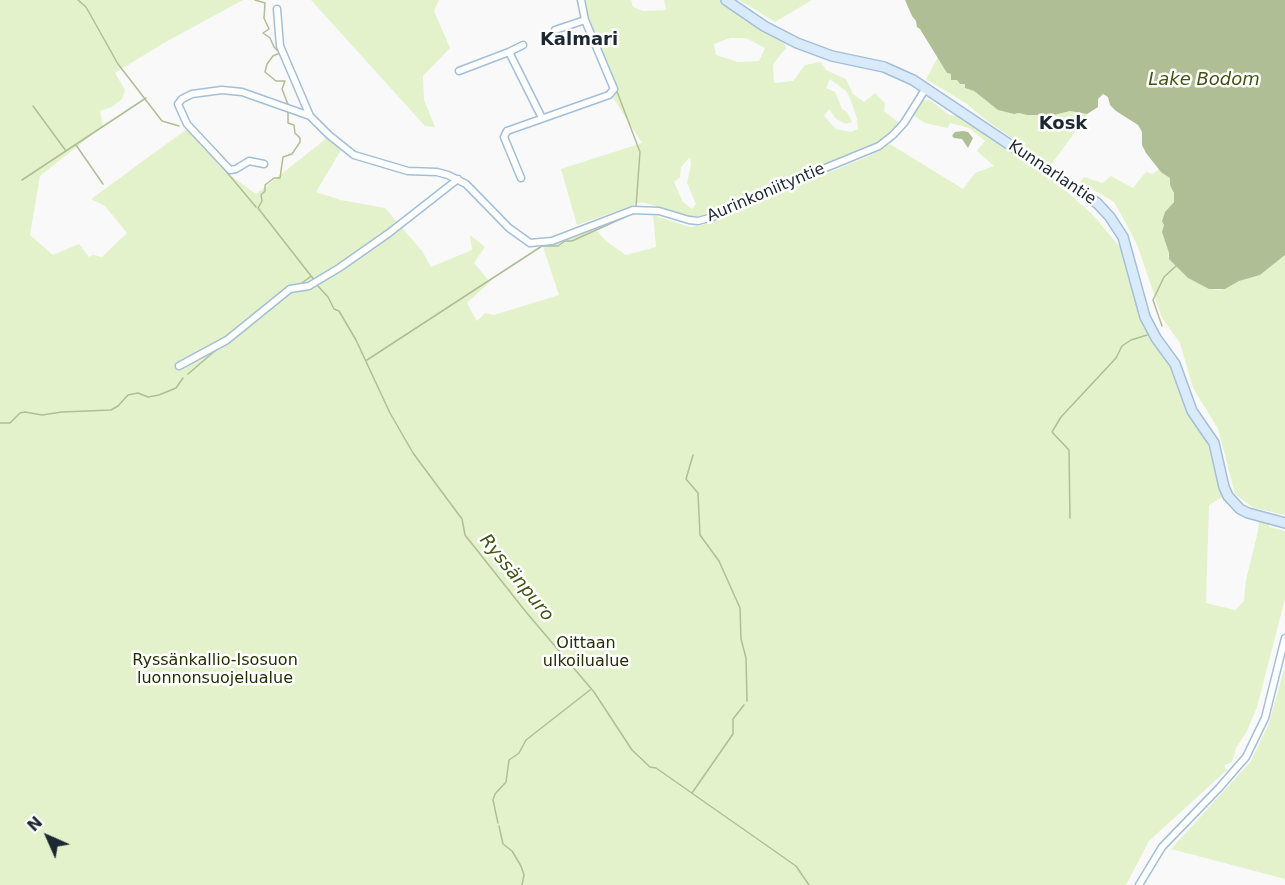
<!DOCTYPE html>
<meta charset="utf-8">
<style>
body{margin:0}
#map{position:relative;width:1285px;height:885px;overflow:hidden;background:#f9f9f9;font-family:"DejaVu Sans",sans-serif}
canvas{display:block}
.north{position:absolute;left:18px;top:807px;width:60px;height:60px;-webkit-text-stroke:4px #fff;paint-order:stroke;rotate:315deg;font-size:16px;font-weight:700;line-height:24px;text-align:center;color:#1d2932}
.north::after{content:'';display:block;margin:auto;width:21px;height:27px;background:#1d2932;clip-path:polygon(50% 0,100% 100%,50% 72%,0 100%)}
</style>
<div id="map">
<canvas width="1285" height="885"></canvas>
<div class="north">N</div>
</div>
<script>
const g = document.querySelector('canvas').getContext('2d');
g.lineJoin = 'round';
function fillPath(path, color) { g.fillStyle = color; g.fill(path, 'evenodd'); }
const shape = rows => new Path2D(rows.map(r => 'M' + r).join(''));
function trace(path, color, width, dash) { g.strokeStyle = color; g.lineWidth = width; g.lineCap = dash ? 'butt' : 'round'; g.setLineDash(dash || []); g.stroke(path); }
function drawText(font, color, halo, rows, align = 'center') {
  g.font = font + ' "DejaVu Sans",sans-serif'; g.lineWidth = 5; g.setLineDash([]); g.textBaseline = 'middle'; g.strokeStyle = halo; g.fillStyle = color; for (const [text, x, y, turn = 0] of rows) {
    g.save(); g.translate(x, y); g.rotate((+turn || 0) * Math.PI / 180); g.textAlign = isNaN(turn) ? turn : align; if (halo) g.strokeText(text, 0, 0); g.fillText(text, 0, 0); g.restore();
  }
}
fillPath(shape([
 [0,0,243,0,162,44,115,73,125,90,122,99,112,107,100,111,103,126,40,176,30,235,53,255,79,244,89,257,93,255,102,257,127,233,105,206,91,199,187,129,227,173,256,194,327,138,341,150,316,192,341,200,385,208,422,251,431,267,472,250,470,235,485,247,474,263,490,282,467,303,477,321,485,313,494,315,559,295,543,247,595,229,606,241,626,255,656,247,653,215,690,227,703,225,871,155,890,144,963,189,975,173,994,166,977,151,985,141,969,128,950,123,948,128,925,123,911,114,917,105,924,100,930,100,949,115,962,116,1067,192,1092,214,1119,246,1125,259,1133,293,1146,331,1172,366,1189,413,1206,440,1224,496,1209,505,1206,603,1235,610,1244,601,1246,580,1258,531,1259,519,1269,524,1269,527,1285,531,1285,599,1257,707,1247,731,1236,748,1232,762,1225,765,1225,769,1228,769,1149,841,1126,885,0,885],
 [339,270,308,289,289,291,228,336,288,287,295,284,310,285],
 [311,0,439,0,434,11,450,48,423,76,424,100,435,127,425,126],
 [586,0,631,0,633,7,643,11,666,10,664,0,722,0,782,38,786,48,773,64,774,83,793,81,805,65,821,62,826,70,846,79,853,94,864,102,875,93,885,103,884,111,899,123,879,143,704,215,693,217,642,202,577,225,561,169,642,143,612,96,615,86,589,26],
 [730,38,746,38,765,48,759,61,738,62,716,55,714,44],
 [830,79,847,92,851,101,857,119,858,129,851,132,836,129,824,116,829,109,836,119,846,124,852,122,847,112,842,109,835,92,826,88],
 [690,157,691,165,687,183,696,204,692,209,683,202,674,182,680,177,681,167],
 [739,0,812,0,775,22],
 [938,57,947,72,951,74,951,80,957,80,960,84,965,84,966,88,974,91,998,110,1014,114,1019,113,1028,115,1054,115,1070,111,1088,114,1051,165,987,121,967,104,926,79],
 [1159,169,1163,173,1169,175,1174,193,1174,202,1165,212,1162,221,1164,225,1162,232,1169,253,1168,257,1188,278,1209,289,1220,290,1239,281,1260,275,1285,255,1285,515,1254,508,1235,494,1218,429,1193,388,1180,343,1162,318,1138,247,1129,229,1114,202,1080,182,1084,177,1102,183,1111,176,1133,188,1146,172,1153,174],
 [1285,666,1285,879,1171,849,1251,761,1269,723]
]), '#e3f2cb');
fillPath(shape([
 [905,0,1285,0,1285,255,1260,275,1239,281,1225,289,1209,289,1188,278,1169,259,1169,253,1162,232,1164,225,1162,221,1165,212,1174,202,1174,193,1170,185,1170,178,1161,172,1146,153,1142,145,1142,132,1138,125,1116,111,1110,105,1108,97,1103,94,1098,99,1098,107,1087,114,1070,111,1054,115,1027,115,1019,113,1014,114,998,110,974,91,965,88,965,84,960,84,957,80,951,80,951,74,947,73,920,29,917,27,916,21,912,16],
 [963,131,968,132,973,138,968,148,962,139,954,138,952,136,955,132]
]), '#afbe94');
trace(shape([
 [78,0,86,7,118,64,162,121,179,126],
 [255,0,265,3,264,18,269,29,263,33,270,38,274,47,280,53,273,56,267,64,265,72,276,81,285,81,282,89,289,107],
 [616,89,640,152,636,207],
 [33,106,66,151],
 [288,112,288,123,294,125,295,133,300,138,300,142,292,154,283,157,280,178,274,178,265,185,265,191,261,195,262,201,258,208,315,281],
 [76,145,103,184],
 [209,151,256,207],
 [22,180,146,98],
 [299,285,310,277],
 [317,285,328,297,334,309,339,311,356,340,390,413,413,453,462,519,465,535,526,612,594,692,632,750,650,767,656,768,796,866,809,885],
 [1162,326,1153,300,1164,277,1176,266],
 [367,360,542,246,558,246,565,241,572,241,627,216],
 [188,374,216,350],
 [0,423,10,423,20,413,25,412,42,415,62,412,111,410,118,406,128,395,138,393,148,397,159,395,176,388,183,378],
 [693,455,686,479,698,493,700,535,719,561,740,608,741,639,746,658,747,701],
 [1070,518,1069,450,1052,432,1061,417,1116,358,1122,346,1131,340,1147,335],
 [692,793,733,734,733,719,744,705],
 [498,823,493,800,495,794,506,782,509,760,519,753,526,740,590,690],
 [499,826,503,844,512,851,521,866,524,875,522,885]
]), '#afbe94', 1.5);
const street = shape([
 [277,9,280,46,310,116],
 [555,30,585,20],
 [509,52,523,45],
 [459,71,509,52,542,118],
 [264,164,249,161,236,169,230,170,187,124,178,104,182,99,192,94,222,90,242,92,310,116,329,135,354,155,408,171,437,172,448,175,466,184,509,228,530,243,552,241,633,210,659,211,689,220,698,221,713,217,745,201,879,146,893,135,904,123,926,88],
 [521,178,504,137,507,131,609,95,614,89,585,20,581,0],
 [179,366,227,340,290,289,309,286,339,268,389,233,458,179],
 [1139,885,1162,847,1219,788,1246,757,1265,718,1285,638]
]);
const secondary = shape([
 [726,0,764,26,797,43,832,56,884,67,913,80,1097,203,1110,217,1123,237,1145,317,1156,338,1175,364,1192,411,1214,443,1224,487,1228,496,1240,509,1248,513,1285,523]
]);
trace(street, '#a2bfd8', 9);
trace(secondary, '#a2bfd8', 12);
trace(street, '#fff', 6);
trace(secondary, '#d9ebfa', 9);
drawText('16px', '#1d2932', '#fff', [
 ["Kunnarlantie",1052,173,34],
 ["Aurinkoniityntie",766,193,-23]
]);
drawText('16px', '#222f00', '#fff', [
 ["Oittaan",586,644],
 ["ulkoilualue",586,662],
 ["Ryssänkallio-Isosuon",215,661],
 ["luonnonsuojelualue",215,679]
]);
drawText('bold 18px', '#1d2932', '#fff', [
 ["Kalmari",579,40],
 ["Kosk",1063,124]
]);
drawText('italic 18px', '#435415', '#fff', [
 ["Lake Bodom",1204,80],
 ["Ryssänpuro",516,578,51]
]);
</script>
